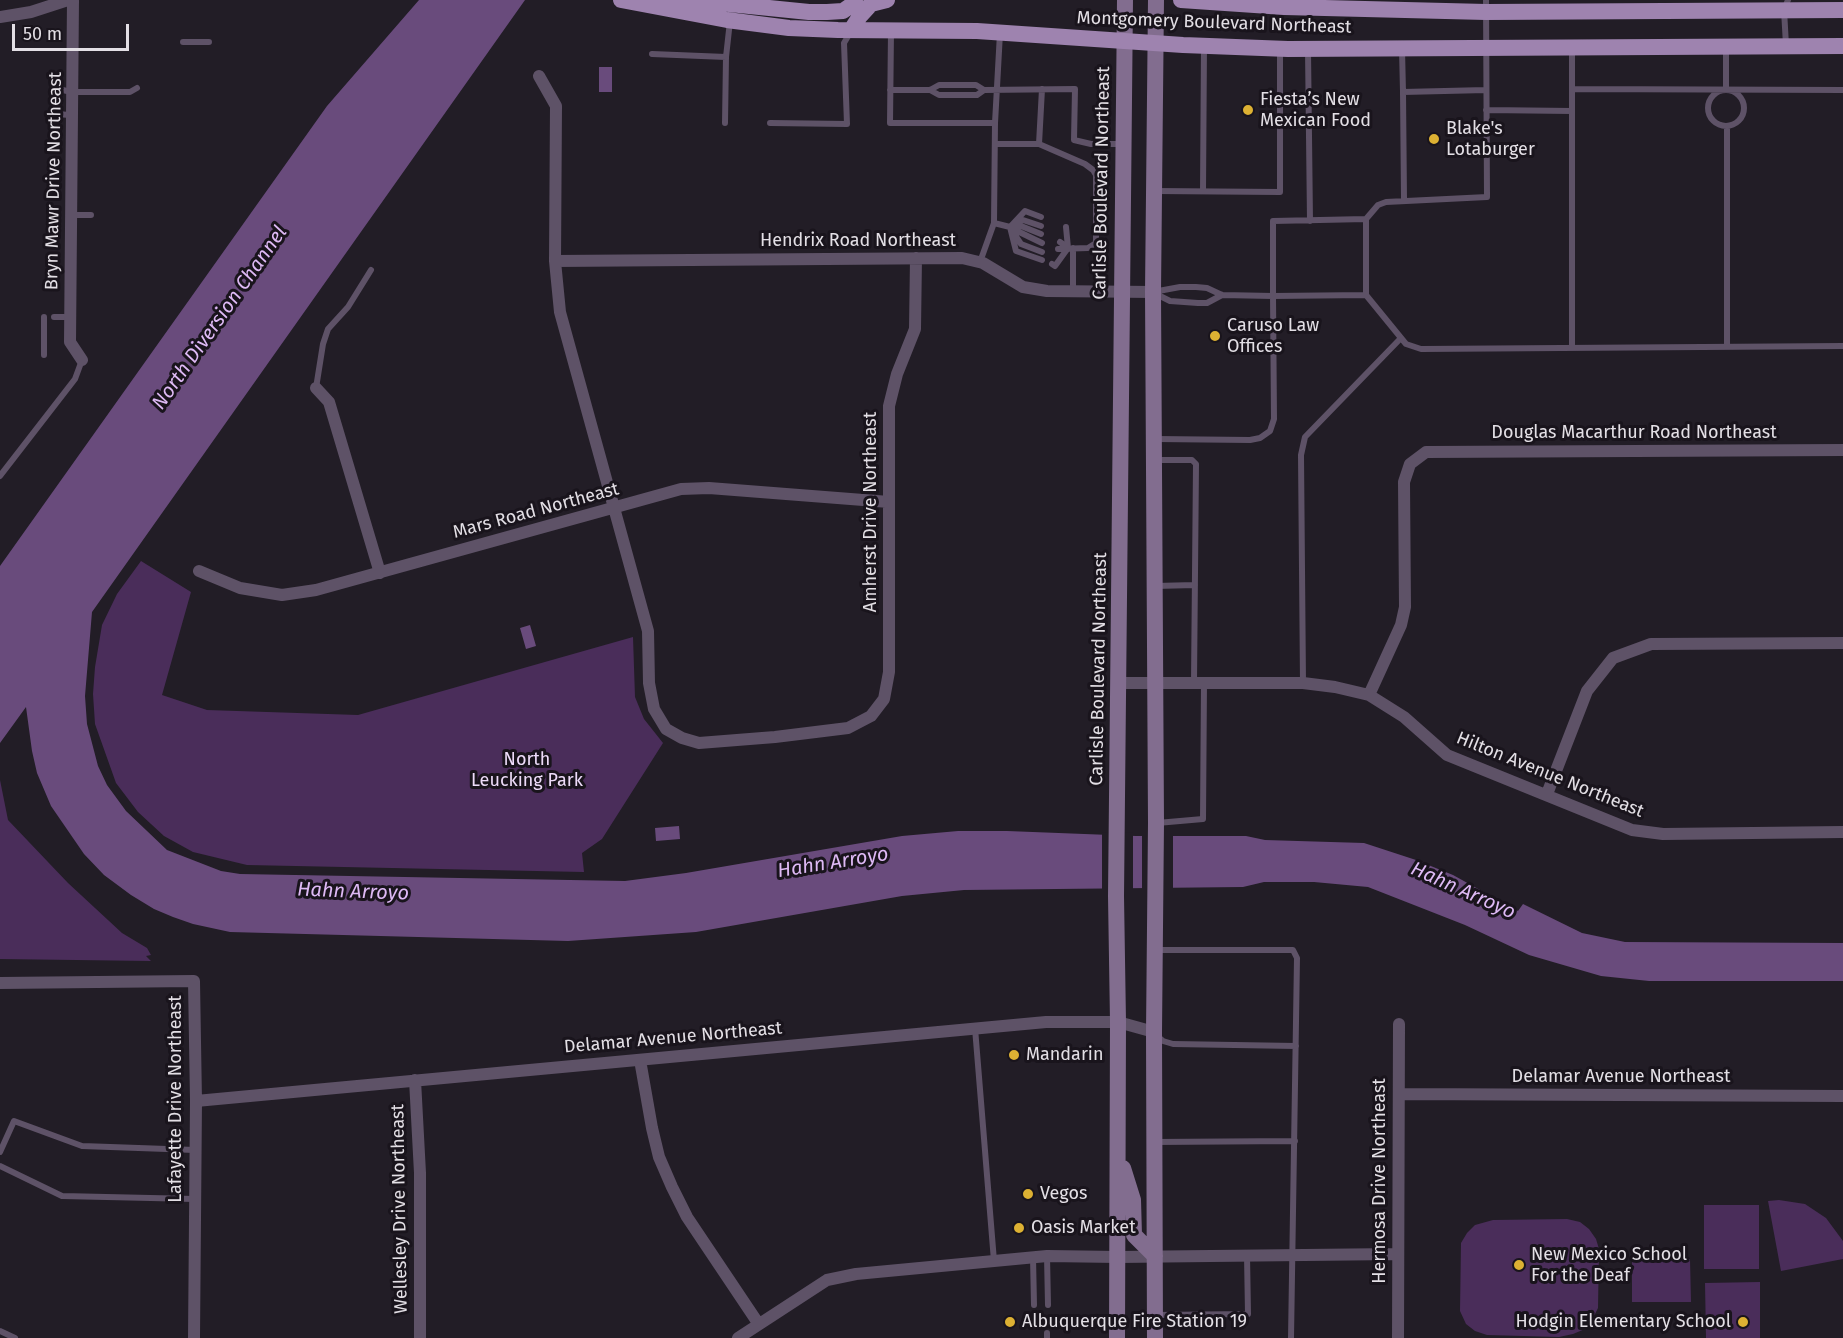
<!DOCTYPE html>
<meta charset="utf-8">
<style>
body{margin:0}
#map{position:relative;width:1843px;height:1338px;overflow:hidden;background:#221d26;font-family:"Fira Sans",sans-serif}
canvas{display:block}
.scale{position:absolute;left:12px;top:24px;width:117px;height:27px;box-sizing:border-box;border:3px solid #e3dfe5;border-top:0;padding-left:8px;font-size:18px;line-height:21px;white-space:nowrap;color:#e3dfe5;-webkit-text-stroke:4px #19141c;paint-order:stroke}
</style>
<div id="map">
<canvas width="1843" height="1338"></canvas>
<div class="scale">50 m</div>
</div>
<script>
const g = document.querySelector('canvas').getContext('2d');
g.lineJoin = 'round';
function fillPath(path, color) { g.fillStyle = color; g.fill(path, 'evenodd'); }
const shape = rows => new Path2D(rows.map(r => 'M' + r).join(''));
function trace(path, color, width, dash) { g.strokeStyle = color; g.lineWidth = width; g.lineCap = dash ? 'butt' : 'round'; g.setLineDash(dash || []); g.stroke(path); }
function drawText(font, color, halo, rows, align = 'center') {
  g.font = font + ' "Fira Sans",sans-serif'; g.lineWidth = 6; g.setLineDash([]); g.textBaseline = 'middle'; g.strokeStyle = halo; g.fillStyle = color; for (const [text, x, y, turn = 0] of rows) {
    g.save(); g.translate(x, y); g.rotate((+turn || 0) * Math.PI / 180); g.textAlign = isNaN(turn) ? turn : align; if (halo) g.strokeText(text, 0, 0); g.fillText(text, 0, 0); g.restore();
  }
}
fillPath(shape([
 [141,561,191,592,162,695,207,710,358,715,633,637,635,697,644,719,663,743,602,839,582,853,584,872,247,865,193,852,164,836,138,812,116,783,95,724,93,694,95,667,102,625,117,594],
 [0,780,8,820,68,883,122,933,147,948,151,955,146,956,151,961,0,959],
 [1779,1200,1805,1204,1826,1218,1843,1241,1843,1259,1781,1271,1768,1201],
 [1704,1205,1759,1205,1759,1269,1704,1269],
 [1567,1219,1580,1222,1589,1229,1596,1239,1599,1249,1598,1308,1591,1322,1585,1329,1573,1334,1559,1337,1487,1335,1475,1331,1466,1324,1460,1311,1461,1243,1467,1233,1475,1225,1493,1220],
 [1632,1259,1690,1259,1691,1302,1632,1302],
 [1760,1282,1760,1338,1706,1338,1705,1283]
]), '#4a2d5a');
fillPath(shape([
 [419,0,525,0,92,612,85,696,87,724,98,766,107,785,126,811,167,850,221,871,240,874,625,881,686,873,902,836,958,831,1007,831,1136,836,1246,836,1265,840,1364,843,1416,860,1453,875,1518,911,1523,904,1582,933,1625,942,1843,943,1843,981,1649,981,1601,976,1529,955,1465,925,1368,887,1314,882,1264,882,1243,887,964,890,902,896,696,932,568,941,230,932,193,924,173,917,154,909,131,895,104,875,84,854,51,806,37,773,32,751,26,707,0,743,0,566,327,106],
 [599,67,612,67,612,92,599,92],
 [530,625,536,646,526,649,520,628],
 [679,826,680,839,656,841,655,828]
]), '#694b7c');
fillPath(shape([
 [1102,832,1133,833,1133,890,1102,890],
 [1142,833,1173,833,1173,889,1142,889]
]), '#221d26');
trace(shape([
 [891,31,890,123,995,123,994,223,980,262],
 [183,42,209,42],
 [1786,45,1784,10,1788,0],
 [1572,47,1572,348],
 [1726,47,1726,90],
 [1402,49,1403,92,1486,90],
 [1308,50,1310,221],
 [652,54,726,57,730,21],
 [53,88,72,92,130,92,137,88],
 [1572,89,1843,90],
 [890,90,930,90,939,85,976,85,984,90,1075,89,1074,140,1091,144,1122,144],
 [930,90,939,95,977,95,984,90],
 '1708 108a18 18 0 1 1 36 0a18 18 0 1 1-36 0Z',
 [1403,92,1404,199],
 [1486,110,1572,111],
 [53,114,72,115],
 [725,123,726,57],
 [770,123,847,124,844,43,850,33],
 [995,123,1000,33],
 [995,144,1039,144,1085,164,1093,170,1096,175,1096,243,1088,248,1058,249],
 [1039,144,1042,89],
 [1155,191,1280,192,1280,51],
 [1203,191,1204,46],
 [71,215,91,215],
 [1366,219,1366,295,1273,296,1273,221,1366,219,1378,205,1386,202,1487,197,1486,0],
 [994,223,1010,227,1021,226,1041,234],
 [1015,224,1023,220,1041,226],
 [1010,227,1016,251,1042,260],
 [1010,227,1025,211,1041,217],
 [1013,229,1042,243],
 [1013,232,1021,244,1042,252],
 [1060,242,1068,248],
 [1052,264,1055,266,1068,248,1066,227],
 [1073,291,1073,248],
 [1153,292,1180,287,1196,287,1207,288,1222,295,1273,296,1274,419,1270,431,1260,438,1250,440,1156,439],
 [1156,294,1170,301,1198,303,1207,303,1222,295],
 [1366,295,1406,344,1421,349,1843,346],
 [44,317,44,355],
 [54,317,70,317],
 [1727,347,1727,126],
 [316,388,323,344,328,329,348,307,371,270],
 [1155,460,1192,460,1196,464,1194,682],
 [0,476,75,379,82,360],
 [1155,586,1195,585],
 [1303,683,1301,455,1305,437,1401,338],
 [1157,823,1203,819,1204,683],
 [1157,950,1293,950,1297,958,1291,1338],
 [975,1028,994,1261],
 [1156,1035,1163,1041,1173,1044,1296,1046],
 [1154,1142,1295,1141],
 [0,1152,14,1121,82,1146,195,1150],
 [0,1166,62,1196,195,1199],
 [1047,1256,1048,1305],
 [1033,1257,1034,1305],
 [1156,1315,1248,1314,1247,1255],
 [0,1331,15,1338],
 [1047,1333,1047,1338]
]), '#5e5267', 6);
trace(shape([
 [73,0,70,342,82,360],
 [0,17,31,12,68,0],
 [539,76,556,106,555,261,560,312,648,631,649,683,654,709,666,729,682,738,699,743,775,737,848,728,871,716,884,699,889,672,889,406,897,374,915,329,916,258],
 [555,261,962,258,983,263,1023,287,1047,291,1153,292],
 [316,388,329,402,380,573],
 [199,571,240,588,282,595,316,590,681,489,709,488,889,502],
 [1119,683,1303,683,1335,687,1369,695,1404,717,1447,755,1632,830,1663,834,1843,832],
 [1369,695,1401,625,1405,607,1404,482,1410,464,1426,452,1843,450],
 [1547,794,1587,691,1613,658,1651,644,1843,643],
 [0,983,194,981,196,1101,194,1338],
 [640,1060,652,1128,659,1157,672,1187,687,1217,758,1323],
 [415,1080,420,1173,420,1338],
 [1399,1094,1843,1096],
 [196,1101,1046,1022,1118,1022,1154,1032],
 [738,1338,827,1280,856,1274,1047,1256,1118,1257,1397,1254],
 [1398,1338,1399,1024]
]), '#5e5267', 12);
trace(shape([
 [1123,1168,1133,1200,1134,1235,1155,1256],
 [1117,1338,1118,1022,1116,896,1125,0],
 [1155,1338,1154,1032,1156,823,1153,292,1156,0]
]), '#826d8f', 16);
trace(shape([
 [621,0,727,20,789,28,838,30,977,31,1183,45,1288,49,1843,46],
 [1181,0,1284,7,1486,12,1843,10],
 [670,4,700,1,809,12,827,12,843,11,853,4,855,0],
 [851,30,860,16,871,4,887,0]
]), '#9e83af', 16);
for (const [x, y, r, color] of [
 [1248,110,6,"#ddb133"],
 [1434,139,6,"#ddb133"],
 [1215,336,6,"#ddb133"],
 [1014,1055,6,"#ddb133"],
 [1028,1194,6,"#ddb133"],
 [1019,1228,6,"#ddb133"],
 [1519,1265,6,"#ddb133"],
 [1010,1322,6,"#ddb133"],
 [1743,1322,6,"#ddb133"]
]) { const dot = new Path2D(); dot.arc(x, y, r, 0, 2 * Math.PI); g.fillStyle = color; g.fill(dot); trace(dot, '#19141c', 2); }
drawText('18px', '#e3dfe5', '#19141c', [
 ["Montgomery Boulevard Northeast",1214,23,2],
 ["Bryn Mawr Drive Northeast",54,181,-89],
 ["Carlisle Boulevard Northeast",1102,183,-89],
 ["Hendrix Road Northeast",858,241],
 ["Douglas Macarthur Road Northeast",1634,433],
 ["Mars Road Northeast",536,511,-15],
 ["Amherst Drive Northeast",871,512,-90],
 ["Carlisle Boulevard Northeast",1099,669,-89],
 ["Hilton Avenue Northeast",1550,775,22],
 ["Delamar Avenue Northeast",673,1038,-5],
 ["Delamar Avenue Northeast",1621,1077],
 ["Lafayette Drive Northeast",176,1099,-90],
 ["Hermosa Drive Northeast",1380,1181,-90],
 ["Wellesley Drive Northeast",400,1209,-91]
]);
drawText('18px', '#e3dfe5', '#19141c', [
 ["Fiesta’s New",1260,100],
 ["Mexican Food",1260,121],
 ["Blake's",1446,129],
 ["Lotaburger",1446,150],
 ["Caruso Law",1227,326],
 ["Offices",1227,347],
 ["Mandarin",1026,1055],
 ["Vegos",1040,1194],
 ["Oasis Market",1031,1228],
 ["New Mexico School",1531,1255],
 ["For the Deaf",1531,1276],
 ["Albuquerque Fire Station 19",1022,1322],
 ["Hodgin Elementary School",1731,1322,"right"]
], 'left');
drawText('18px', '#eddbf9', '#19141c', [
 ["North",527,760],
 ["Leucking Park",527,781]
]);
drawText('italic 20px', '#deb9f5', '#19141c', [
 ["North Diversion Channel",220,318,-55],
 ["Hahn Arroyo",833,863,-9],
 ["Hahn Arroyo",1463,891,24],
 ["Hahn Arroyo",353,892,2]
]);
</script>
